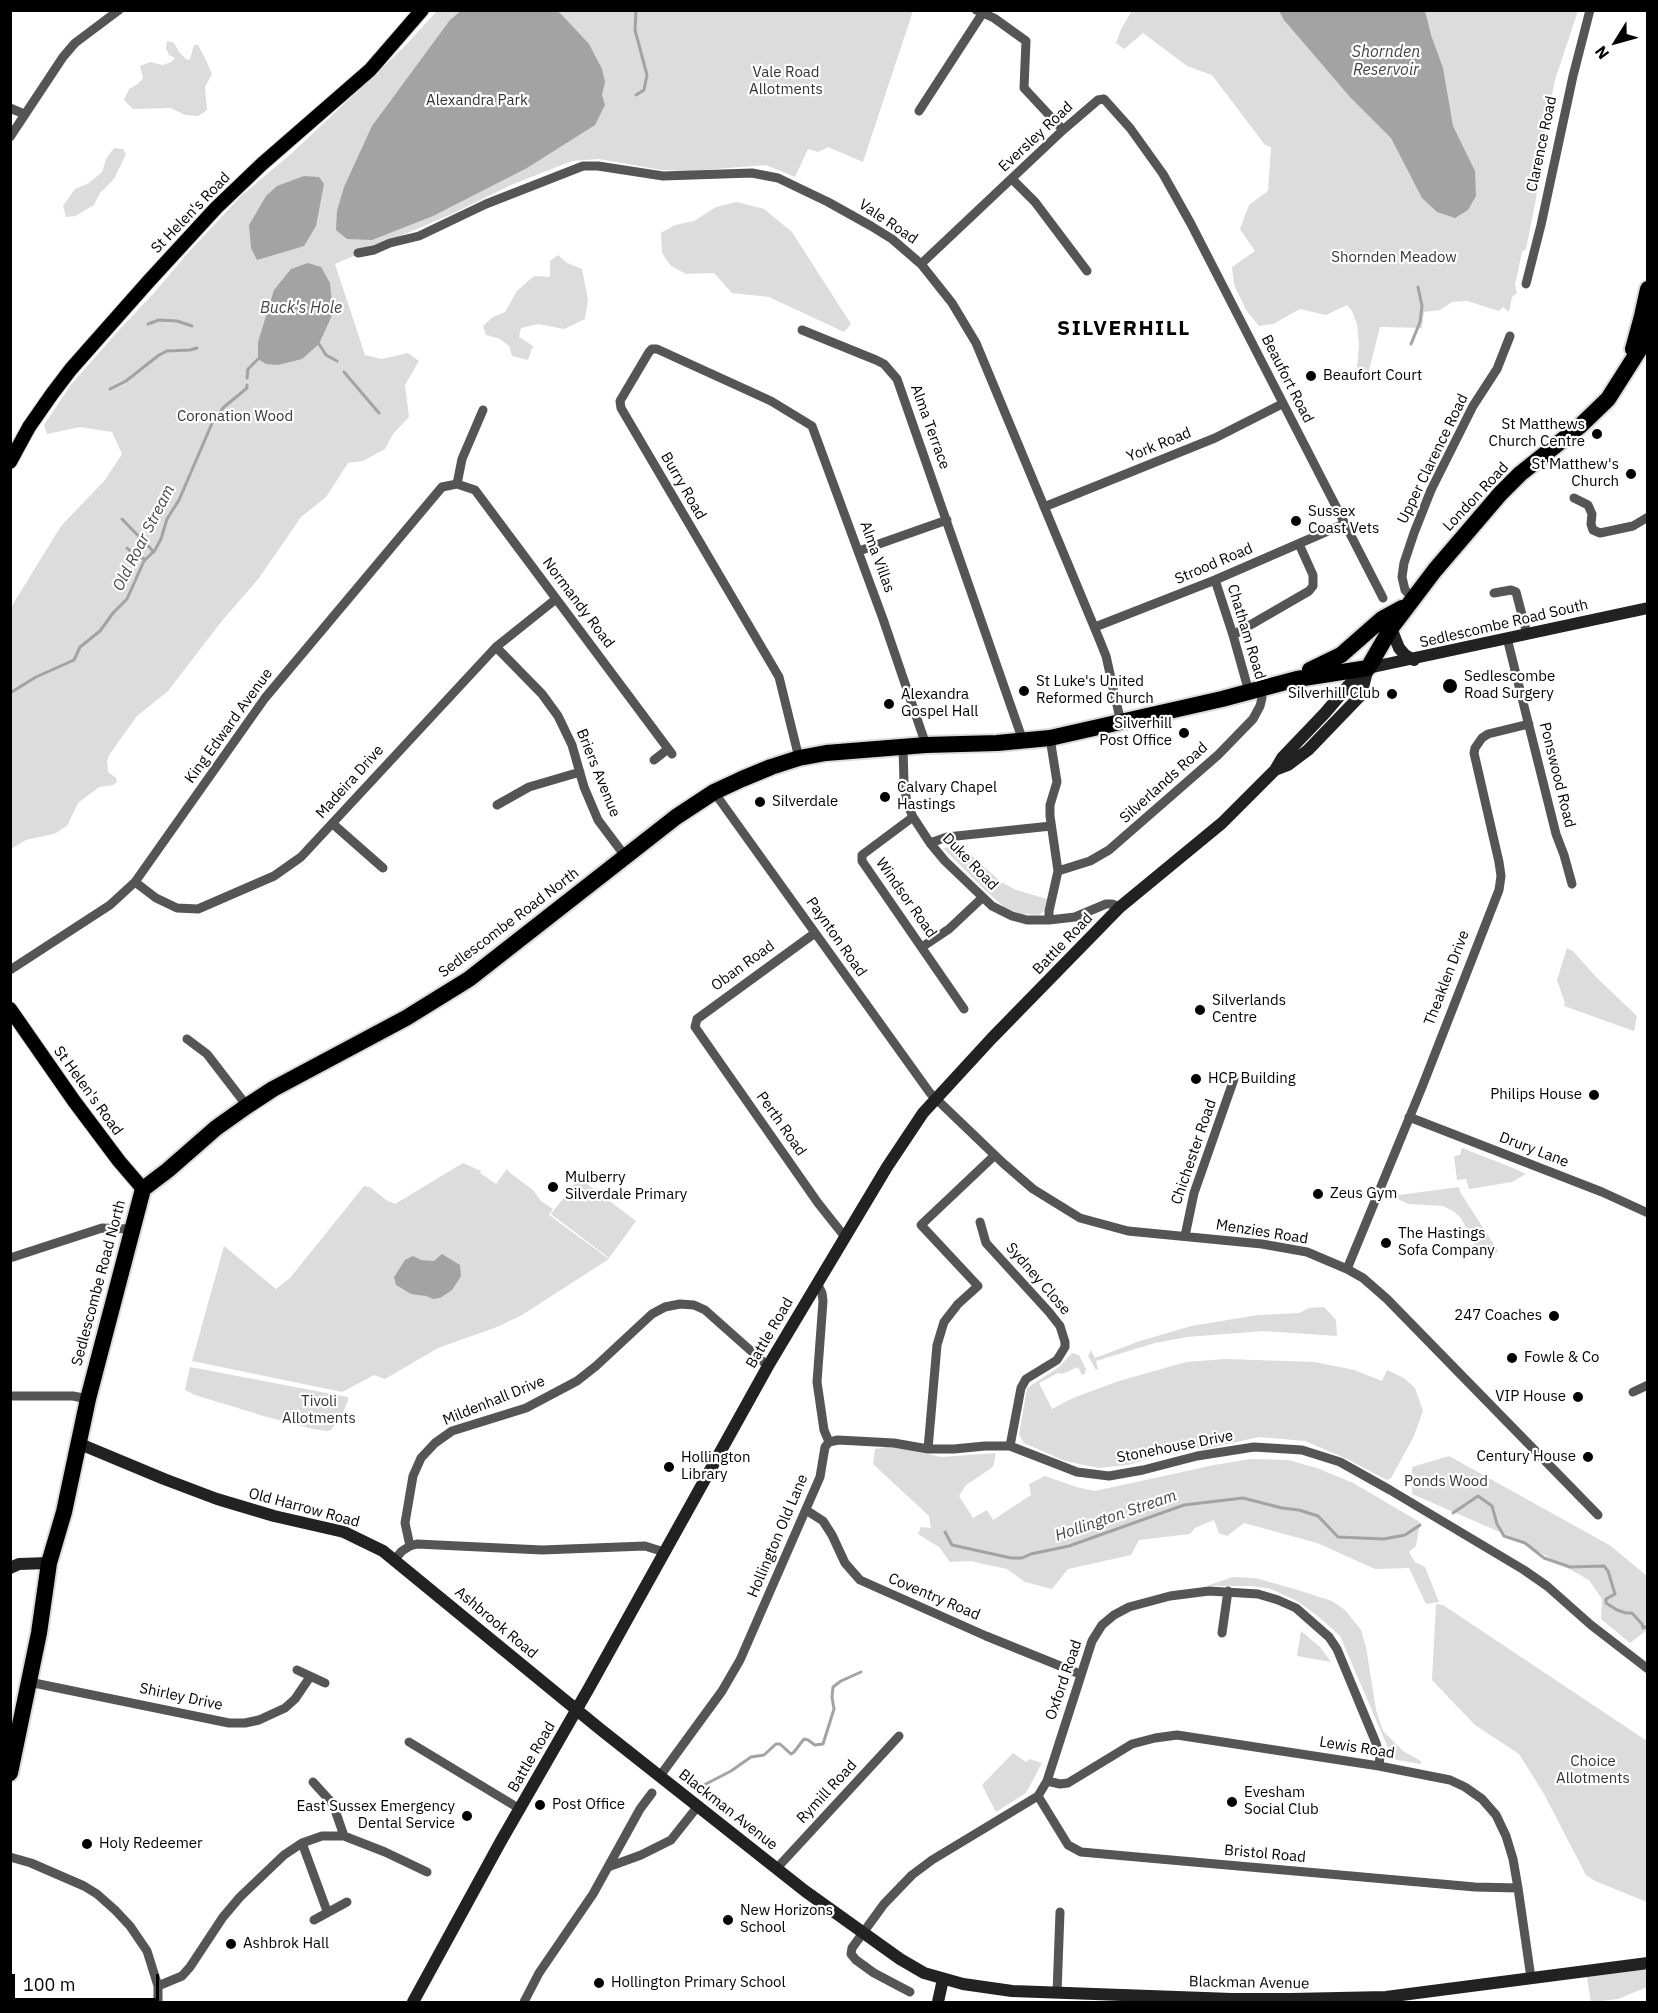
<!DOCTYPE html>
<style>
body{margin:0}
#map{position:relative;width:1658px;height:2013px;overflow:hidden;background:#fff;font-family:"IBM Plex Sans",sans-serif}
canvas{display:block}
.frame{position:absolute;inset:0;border:12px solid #000;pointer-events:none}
.north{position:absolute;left:1586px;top:12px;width:60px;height:60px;-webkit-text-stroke:4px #fff;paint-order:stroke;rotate:233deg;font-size:16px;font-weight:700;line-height:24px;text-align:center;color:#000}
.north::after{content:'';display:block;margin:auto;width:21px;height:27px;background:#000;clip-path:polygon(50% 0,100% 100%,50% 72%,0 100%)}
.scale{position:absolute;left:12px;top:1974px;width:147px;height:27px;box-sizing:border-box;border:3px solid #000;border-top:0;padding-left:8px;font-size:18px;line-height:21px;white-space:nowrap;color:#000;-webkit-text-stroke:4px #fff;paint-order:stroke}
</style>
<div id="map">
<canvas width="1658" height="2013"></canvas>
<div class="frame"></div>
<div class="north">N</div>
<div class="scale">100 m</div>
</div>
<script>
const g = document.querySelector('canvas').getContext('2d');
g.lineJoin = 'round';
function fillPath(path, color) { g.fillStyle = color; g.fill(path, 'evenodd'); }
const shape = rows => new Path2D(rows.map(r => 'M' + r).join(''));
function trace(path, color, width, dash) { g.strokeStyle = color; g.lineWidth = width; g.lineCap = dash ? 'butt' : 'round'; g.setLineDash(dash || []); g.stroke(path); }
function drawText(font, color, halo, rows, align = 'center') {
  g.font = font + ' "IBM Plex Sans",sans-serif'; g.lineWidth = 4.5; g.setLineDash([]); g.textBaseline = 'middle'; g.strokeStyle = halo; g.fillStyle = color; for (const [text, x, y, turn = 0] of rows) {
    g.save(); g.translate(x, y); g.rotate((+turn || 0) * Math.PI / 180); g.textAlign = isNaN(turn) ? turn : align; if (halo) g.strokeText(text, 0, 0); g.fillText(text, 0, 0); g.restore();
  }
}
fillPath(shape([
 [437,11,913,11,863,162,828,147,818,152,808,149,795,177,766,165,690,171,661,170,599,159,572,161,511,185,454,213,335,264,365,355,382,359,408,353,419,361,405,385,409,417,393,434,385,449,363,461,348,463,326,497,301,517,259,578,221,622,168,691,137,716,109,755,107,761,108,772,116,778,117,782,113,785,99,787,78,803,67,826,54,834,26,840,11,849,10,609,61,526,105,480,122,454,112,432,80,427,47,434,44,425,70,386,118,331,154,293,186,255,241,196,292,153,345,103,405,46],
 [1132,11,1578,11,1555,80,1542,145,1536,199,1526,249,1522,252,1515,285,1517,293,1512,297,1509,312,1503,307,1499,311,1467,301,1452,302,1440,310,1424,312,1422,328,1380,327,1368,374,1360,376,1357,367,1359,345,1357,324,1352,311,1347,305,1326,315,1300,309,1273,324,1259,326,1246,310,1234,285,1232,267,1255,251,1240,229,1249,205,1268,191,1271,147,1265,145,1212,75,1187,66,1143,33,1124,49,1116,43,1121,29],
 [167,41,174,43,179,52,187,60,190,59,194,45,198,45,206,60,212,74,205,87,207,110,198,116,185,115,171,108,133,109,124,100,129,89,138,84,143,78,140,66,150,62,163,65,171,62,175,58,169,55,166,48],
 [114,148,123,149,126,154,114,179,100,193,94,205,75,216,66,217,63,206,75,189,89,183,102,172,106,159],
 [737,202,764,209,792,232,851,324,844,332,769,297,732,293,714,273,686,274,671,266,662,253,661,233,675,225,694,221,716,207],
 [558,255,567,263,582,269,588,300,585,319,564,329,538,324,521,328,519,337,533,346,528,360,512,356,509,346,500,339,486,335,483,326,493,317,505,312,517,291,534,276,550,277,550,261],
 [959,846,962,847,1001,882,1016,890,1047,899,1044,911,1040,915,1020,914,1004,907,985,890,943,848],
 [1567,948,1573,951,1596,977,1637,1016,1634,1031,1564,1006,1565,1003,1557,980],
 [1462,1148,1513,1168,1526,1174,1512,1182,1469,1189,1466,1179,1457,1180,1454,1156,1460,1155],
 [463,1163,481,1171,480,1173,496,1184,507,1169,510,1173,533,1190,541,1201,553,1209,549,1215,609,1259,522,1315,497,1327,438,1348,385,1379,374,1375,342,1392,192,1361,224,1246,276,1289,290,1278,364,1186,370,1187,386,1200,395,1204],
 [579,1178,636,1221,609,1258,551,1214],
 [1459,1187,1460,1192,1498,1251,1492,1257,1490,1257,1478,1251,1461,1218,1453,1211,1443,1206,1408,1204,1390,1195,1388,1192,1389,1190,1397,1189,1399,1195],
 [1324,1307,1336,1320,1337,1336,1263,1331,1187,1337,1155,1343,1096,1361,1098,1369,1096,1370,1088,1356,1091,1350,1095,1358,1140,1341,1191,1326,1258,1315,1299,1313,1309,1308],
 [1072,1353,1079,1355,1086,1369,1085,1374,1082,1375,1078,1367,1062,1374,1058,1373,1039,1383,1052,1409,1073,1398,1119,1381,1186,1362,1225,1359,1315,1362,1354,1370,1382,1381,1387,1370,1404,1378,1415,1388,1423,1411,1414,1436,1391,1478,1387,1480,1347,1459,1305,1441,1259,1437,1205,1449,1188,1447,1128,1465,1099,1468,1065,1461,1024,1443,1019,1435,1027,1388,1059,1367],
 [190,1367,348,1397,348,1401,342,1415,331,1430,327,1431,313,1429,267,1417,195,1395,185,1390],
 [891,1446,941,1457,996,1453,993,1467,966,1485,959,1496,973,1518,987,1510,993,1520,1031,1495,1029,1484,1045,1476,1076,1487,1095,1491,1214,1465,1251,1459,1288,1460,1317,1468,1353,1483,1418,1521,1420,1523,1416,1546,1409,1552,1415,1562,1425,1567,1439,1602,1426,1604,1409,1568,1375,1569,1317,1543,1244,1523,1227,1536,1219,1533,1214,1520,1195,1528,1190,1534,1139,1540,1131,1555,1068,1569,1052,1589,1025,1582,1007,1569,970,1561,950,1562,939,1547,918,1534,921,1527,931,1528,929,1516,873,1464,875,1449],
 [1449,1456,1611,1546,1647,1576,1647,1630,1630,1643,1601,1619,1602,1599,1589,1580,1516,1539,1412,1494,1412,1467],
 [1233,1577,1255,1578,1291,1588,1332,1601,1345,1610,1361,1630,1366,1647,1376,1710,1383,1731,1403,1751,1421,1761,1421,1764,1397,1760,1392,1757,1340,1636,1319,1617,1297,1601,1271,1589,1252,1586,1206,1586],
 [1436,1604,1443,1605,1647,1741,1647,1902,1595,1881,1586,1875,1544,1794,1519,1754,1475,1725,1432,1680],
 [1301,1631,1320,1647,1331,1662,1297,1656],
 [1013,1753,1026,1762,1029,1759,1042,1763,1026,1793,996,1812,982,1785],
 [1647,1968,1647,1987,1618,1999,1591,2002,1587,1977]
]), '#dcdcdc');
fillPath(shape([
 [462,10,555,10,561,14,589,44,602,69,605,82,602,95,605,105,595,125,527,168,433,216,372,240,347,239,336,230,337,211,344,187,372,126,450,20],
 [1279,11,1425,11,1431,35,1443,68,1453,126,1475,171,1476,196,1468,210,1455,218,1437,212,1422,198,1391,138,1350,97,1284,20],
 [304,176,319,177,324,184,316,226,304,246,257,260,251,248,249,225,266,196,277,186],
 [308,263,321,267,330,283,333,313,319,344,302,359,278,365,266,364,258,359,258,342,274,290,291,269],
 [442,1254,460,1265,461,1276,452,1290,440,1298,433,1299,426,1296,411,1294,396,1285,394,1277,405,1260,413,1256,421,1260,434,1261]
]), '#a3a3a3');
trace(shape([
 [636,10,635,30,647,75,644,90,636,95],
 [148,324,159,320,177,321,192,326],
 [319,344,326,355,337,361],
 [1411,344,1420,322,1422,306,1418,287],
 [344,372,379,413],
 [247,378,248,369,258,359],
 [110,389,126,381,159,355,167,351,190,350,197,348],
 [122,519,154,552],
 [127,548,136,556,145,559],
 [10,693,36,677,74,660,80,647,100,631,113,613,127,599,144,561,155,550,161,539,167,519,179,500,213,421,224,407,247,388,247,385],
 [1453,1513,1478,1496,1492,1506,1497,1524,1504,1536,1525,1543,1544,1558,1570,1567,1604,1566,1608,1571,1615,1594,1606,1599,1606,1603,1617,1610,1626,1613,1632,1613,1642,1624,1643,1628,1648,1626],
 [945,1532,952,1545,1011,1558,1022,1558,1031,1554,1069,1546,1184,1505,1243,1498,1282,1508,1299,1510,1318,1516,1338,1537,1384,1539,1405,1535,1420,1525],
 [704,1785,731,1771,751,1757,764,1755,776,1744,780,1744,791,1754,794,1752,804,1739,808,1740,815,1745,823,1744,834,1709,832,1697,833,1687,841,1681,861,1672]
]), '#a3a3a3', 3);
const primary = shape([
 [10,462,29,427,52,394,71,369,148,282,216,208,262,164,370,70,422,10],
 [10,1009,74,1101,119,1161,143,1189]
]);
const highway = shape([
 [1633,349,1642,316,1648,289],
 [1310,670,1341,655,1382,619,1402,608],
 [10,1773,39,1633,49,1563,64,1512,88,1399,143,1189,168,1170,216,1128,247,1106,273,1089,406,1018,469,979,676,817,714,792,742,779,771,767,799,758,826,753,926,745,997,743,1050,738,1222,699,1297,679,1368,668,1391,628,1435,570,1500,494,1520,474,1580,426,1608,399,1648,336]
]);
trace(primary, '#dbdbdb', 16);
trace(highway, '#dbdbdb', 20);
trace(shape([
 [976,10,994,18,1026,41,1024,88,1063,130],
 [10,108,24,114],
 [919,111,982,14],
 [10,137,63,57,75,43,119,10],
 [1013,180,1035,202,1087,271],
 [358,253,374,250,390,243,419,236,486,204,583,166,598,166,663,176,752,173,778,178,828,202,871,226,892,239,921,264,952,303,976,343,1100,641,1106,656,1121,723],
 [921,264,1063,130,1098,100,1104,99,1130,128,1163,174,1191,224,1383,598],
 [1526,284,1541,225,1573,76,1590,10],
 [802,330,876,360,884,364,897,379,1023,741],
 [457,484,475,490,672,754],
 [457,484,462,459,483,410],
 [1574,498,1588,505,1592,514,1591,524,1593,530,1600,533,1633,526,1648,517],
 [1044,507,1215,438,1282,404],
 [859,551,947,520],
 [1215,580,1233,635,1249,692],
 [1494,593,1511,590,1516,592,1527,634],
 [1413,598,1405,590,1402,577,1404,563,1414,533,1431,490,1473,406,1497,369,1510,336],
 [1095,627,1215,580,1344,524],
 [1233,635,1309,591,1313,586,1313,575,1299,544],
 [1507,638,1556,834,1564,855,1572,884],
 [496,647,542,694,558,716,572,745,584,787,598,820,625,856],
 [903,747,904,783,907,803,913,817,930,843,945,861,992,906,1012,916,1027,920,1049,920,1075,917,1106,904,1112,904,1120,907],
 [799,758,779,677,621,408,620,401,649,352,652,349,657,349,771,401,812,426,883,619,926,745],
 [654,760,668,749],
 [714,792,930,1093,1003,1163,1033,1189,1080,1218,1128,1231,1262,1244,1307,1252,1347,1269,1363,1278,1387,1299,1598,1515],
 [497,805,529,787,580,772],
 [913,817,862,855,862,861,964,1009],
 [333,824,383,868],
 [930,843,947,837,1051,826],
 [1058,871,1090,861,1109,850,1218,755,1253,719,1260,706,1262,698,1260,689],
 [135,882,156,898,177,908,198,909,274,876,301,857,496,647,556,599],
 [1049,920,1049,911,1058,871,1050,816,1050,805,1057,782,1050,738],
 [815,933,697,1019,695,1027,818,1203,845,1237],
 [922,947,949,929,982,898],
 [10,970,110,905,135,882,265,698,442,487,457,484],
 [187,1039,207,1054,247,1106],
 [1409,1117,1602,1192,1648,1213],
 [980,1222,986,1243,1049,1312,1060,1326,1065,1342,1065,1347,1057,1360,1026,1379,1021,1388,1010,1446],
 [1185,1236,1194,1193,1234,1079],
 [10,1258,102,1228,131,1229],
 [1347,1269,1422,1087,1499,890,1501,876,1499,862,1474,753,1475,748,1482,738,1488,734,1529,724],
 [817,1283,822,1293,823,1301,817,1382,824,1430,829,1442],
 [1633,1392,1648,1385],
 [10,1396,73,1396,88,1399],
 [829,1442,838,1440,894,1443,928,1449,954,1449,985,1446,1010,1446,1077,1472,1109,1476,1143,1470,1197,1456,1254,1447,1302,1450,1340,1462,1390,1490,1524,1570,1547,1586,1591,1625,1648,1669],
 [928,1449,937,1345,944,1322,958,1304,978,1286,921,1225,995,1155],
 [806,1510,823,1521,832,1535,845,1563,860,1580,986,1636,1080,1674],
 [410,1546,405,1523,413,1476,421,1458,435,1443,452,1431,526,1408,577,1381,596,1366,652,1314,665,1307,680,1304,694,1305,705,1310,768,1366],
 [395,1559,402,1551,410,1546,417,1544,542,1550,645,1546,664,1552],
 [1222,1633,1228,1591],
 [297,1670,325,1683],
 [29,1682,229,1723,245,1723,259,1720,285,1708,295,1699,310,1677],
 [409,1742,520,1809],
 [660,1776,722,1691,740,1660,820,1477,825,1447,829,1442],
 [1047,1781,1060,1784,1068,1783,1132,1744,1155,1738,1177,1735,1379,1766,1450,1780,1465,1787,1482,1799,1496,1815,1506,1836,1513,1859,1518,1888,1531,1978],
 [313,1782,333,1804,344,1836],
 [1038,1796,1068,1845,1081,1852,1475,1887,1518,1888],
 [302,1843,327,1911],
 [10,1857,31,1863,84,1886,97,1894,115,1910,130,1926,147,1951,158,1986,158,2002],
 [608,1867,641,1855,671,1840,698,1806],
 [777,1868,899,1736],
 [314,1920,347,1902],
 [158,1986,182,1976,190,1967,223,1917,240,1897,284,1855,302,1843,322,1836,344,1836,385,1852,427,1872],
 [910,1992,874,1973,856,1960,851,1954,852,1948,884,1904,912,1875,932,1860,1038,1796,1047,1781,1092,1641,1102,1625,1114,1615,1129,1607,1170,1596,1209,1591,1258,1594,1278,1600,1296,1608,1329,1637,1337,1649,1376,1743,1380,1756,1379,1766],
 [1057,1993,1060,1912],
 [524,2002,539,1973,593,1894,640,1809,652,1793]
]), '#555', 9);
trace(shape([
 [1391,628,1399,648,1405,655,1414,660],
 [1368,668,1648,608],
 [1275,770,1288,765,1308,750,1361,695,1368,668],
 [80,1444,164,1479,217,1499,274,1516,344,1532,383,1551,600,1729,805,1891,900,1959,924,1973,963,1984,1012,1991,1232,1999,1291,1999,1386,1997,1648,1963],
 [10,1568,19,1564,49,1563],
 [413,2002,501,1841,589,1688,768,1366,887,1167,923,1113,992,1038,1120,907,1222,823,1275,770,1282,758,1325,713,1348,686,1368,668],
 [938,2002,943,1979]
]), '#222', 12);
trace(primary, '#000', 14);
trace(highway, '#000', 16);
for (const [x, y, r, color] of [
 [1311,376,6,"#000"],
 [1597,434,6,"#000"],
 [1631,474,6,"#000"],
 [1296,521,6,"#000"],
 [1450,686,8,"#000"],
 [1024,691,6,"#000"],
 [1392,694,6,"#000"],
 [889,704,6,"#000"],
 [1184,733,6,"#000"],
 [885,797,6,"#000"],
 [760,802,6,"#000"],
 [1200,1010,6,"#000"],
 [1196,1079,6,"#000"],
 [1594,1095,6,"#000"],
 [553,1187,6,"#000"],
 [1318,1194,6,"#000"],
 [1386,1243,6,"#000"],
 [1554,1316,6,"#000"],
 [1512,1358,6,"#000"],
 [1578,1397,6,"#000"],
 [1588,1457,6,"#000"],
 [669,1467,6,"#000"],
 [1232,1802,6,"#000"],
 [540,1805,6,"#000"],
 [467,1816,6,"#000"],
 [87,1844,6,"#000"],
 [728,1920,6,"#000"],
 [231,1944,6,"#000"],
 [599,1983,6,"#000"]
]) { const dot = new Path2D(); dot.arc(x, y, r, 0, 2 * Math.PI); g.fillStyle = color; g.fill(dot); trace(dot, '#fff', 2); }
drawText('15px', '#333', '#fff', [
 ["Vale Road",786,73],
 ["Allotments",786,90],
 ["Alexandra Park",477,101],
 ["Shornden Meadow",1394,258],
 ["Coronation Wood",235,417],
 ["Tivoli",319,1402],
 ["Allotments",319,1419],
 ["Ponds Wood",1446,1482],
 ["Choice",1593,1762],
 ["Allotments",1593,1779]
]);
drawText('15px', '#000', '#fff', [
 ["Eversley Road",1036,137,-43],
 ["Clarence Road",1542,144,-78],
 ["St Helen's Road",191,213,-46],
 ["Vale Road",888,222,34],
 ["Beaufort Road",1287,379,63],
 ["Alma Terrace",930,427,70],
 ["York Road",1159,445,-22],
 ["Upper Clarence Road",1433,459,-64],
 ["Burry Road",683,486,60],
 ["London Road",1476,497,-47],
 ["Alma Villas",877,557,70],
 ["Strood Road",1214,564,-23],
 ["Normandy Road",578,603,53],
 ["Sedlescombe Road South",1504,624,-13],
 ["Chatham Road",1246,632,73],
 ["King Edward Avenue",229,726,-54],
 ["Briers Avenue",598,773,68],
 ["Ponswood Road",1557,775,76],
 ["Madeira Drive",350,782,-48],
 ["Silverlands Road",1164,783,-42],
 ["Duke Road",970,862,46],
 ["Windsor Road",906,898,55],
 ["Sedlescombe Road North",509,923,-37],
 ["Paynton Road",836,937,55],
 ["Battle Road",1063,944,-46],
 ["Oban Road",743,966,-36],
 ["Theaklen Drive",1447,978,-69],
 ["St Helen's Road",88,1091,54],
 ["Perth Road",781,1124,55],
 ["Drury Lane",1534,1150,21],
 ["Chichester Road",1194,1152,-71],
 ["Menzies Road",1262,1232,9],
 ["Sydney Close",1038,1279,49],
 ["Sedlescombe Road North",99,1283,-75],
 ["Battle Road",770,1333,-60],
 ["Mildenhall Drive",494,1401,-22],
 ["Stonehouse Drive",1175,1447,-11],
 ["Old Harrow Road",304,1508,15],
 ["Hollington Old Lane",778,1536,-67],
 ["Coventry Road",934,1597,23],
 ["Ashbrook Road",496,1623,40],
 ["Oxford Road",1064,1680,-71],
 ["Shirley Drive",181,1697,12],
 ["Lewis Road",1357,1748,9],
 ["Battle Road",532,1757,-60],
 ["Rymill Road",827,1792,-47],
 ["Blackman Avenue",728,1810,38],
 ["Bristol Road",1265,1854,5],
 ["Blackman Avenue",1249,1983,1]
]);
drawText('15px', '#000', '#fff', [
 ["Beaufort Court",1323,376],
 ["St Matthews",1585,425,"right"],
 ["Church Centre",1585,442,"right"],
 ["St Matthew's",1619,465,"right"],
 ["Church",1619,482,"right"],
 ["Sussex",1308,512],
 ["Coast Vets",1308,529],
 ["Sedlescombe",1464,677],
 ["Road Surgery",1464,694],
 ["St Luke's United",1036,682],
 ["Reformed Church",1036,699],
 ["Silverhill Club",1380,694,"right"],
 ["Alexandra",901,695],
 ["Gospel Hall",901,712],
 ["Silverhill",1172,724,"right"],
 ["Post Office",1172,741,"right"],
 ["Calvary Chapel",897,788],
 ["Hastings",897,805],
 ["Silverdale",772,802],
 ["Silverlands",1212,1001],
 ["Centre",1212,1018],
 ["HCP Building",1208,1079],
 ["Philips House",1582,1095,"right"],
 ["Mulberry",565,1178],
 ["Silverdale Primary",565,1195],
 ["Zeus Gym",1330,1194],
 ["The Hastings",1398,1234],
 ["Sofa Company",1398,1251],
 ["247 Coaches",1542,1316,"right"],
 ["Fowle & Co",1524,1358],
 ["VIP House",1566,1397,"right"],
 ["Century House",1576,1457,"right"],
 ["Hollington",681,1458],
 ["Library",681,1475],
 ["Evesham",1244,1793],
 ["Social Club",1244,1810],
 ["Post Office",552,1805],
 ["East Sussex Emergency",455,1807,"right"],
 ["Dental Service",455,1824,"right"],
 ["Holy Redeemer",99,1844],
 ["New Horizons",740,1911],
 ["School",740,1928],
 ["Ashbrok Hall",243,1944],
 ["Hollington Primary School",611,1983]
], 'left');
drawText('italic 16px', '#444', '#fff', [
 ["Shornden",1386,52],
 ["Reservoir",1386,70],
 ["Buck's Hole",301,308],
 ["Old Roar Stream",144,538,-63],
 ["Hollington Stream",1116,1516,-19]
]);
g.letterSpacing = '1.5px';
drawText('bold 21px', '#000', '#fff', [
 ["SILVERHILL",1124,329]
]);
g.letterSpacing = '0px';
</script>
